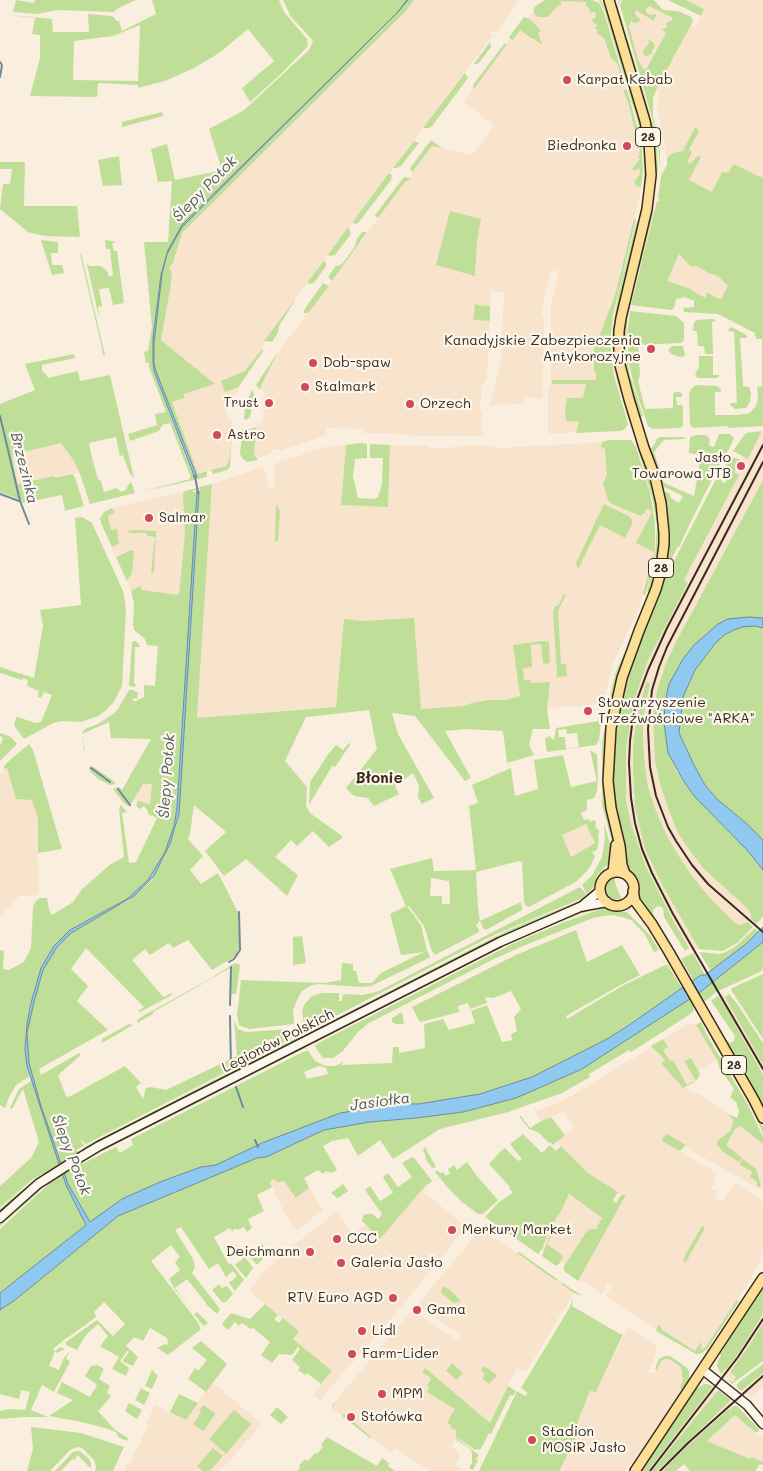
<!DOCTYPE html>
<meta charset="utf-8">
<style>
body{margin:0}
canvas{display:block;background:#faeede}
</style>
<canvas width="763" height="1471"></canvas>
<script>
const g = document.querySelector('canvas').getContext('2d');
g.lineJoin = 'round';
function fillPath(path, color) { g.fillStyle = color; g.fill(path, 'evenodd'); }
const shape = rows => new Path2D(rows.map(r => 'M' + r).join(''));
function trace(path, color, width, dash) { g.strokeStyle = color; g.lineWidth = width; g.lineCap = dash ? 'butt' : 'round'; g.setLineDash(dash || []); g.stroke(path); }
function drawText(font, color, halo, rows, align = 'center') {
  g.font = font + ' Mali,sans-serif'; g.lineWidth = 4.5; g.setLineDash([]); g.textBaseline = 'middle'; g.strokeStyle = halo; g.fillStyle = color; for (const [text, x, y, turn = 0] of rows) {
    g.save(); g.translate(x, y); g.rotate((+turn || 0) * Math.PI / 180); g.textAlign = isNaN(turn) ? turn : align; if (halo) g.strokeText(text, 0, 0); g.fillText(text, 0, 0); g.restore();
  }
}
fillPath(shape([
 [414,0,520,0,497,31,489,32,493,35,297,297,262,345,263,347,245,371,222,381,225,392,239,389,226,406,227,419,233,420,230,458,226,466,198,474,172,402,184,394,215,384,161,340,171,284,172,272,169,267,170,265,173,263,182,232,336,80,405,12],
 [553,0,573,0,595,3,631,103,641,148,642,161,640,195,623,263,618,273,620,274,615,295,594,355,594,371,596,371,596,381,553,380,553,384,586,384,577,432,550,434,548,431,548,389,551,384,551,306,559,272,551,270,544,300,542,315,544,316,543,398,524,398,524,404,490,405,501,362,504,292,491,291,490,306,477,305,473,320,490,321,487,378,482,385,480,411,482,411,481,426,482,431,484,432,483,436,417,436,405,435,403,434,363,433,363,429,327,428,326,434,324,436,280,451,278,449,273,449,270,453,258,458,254,455,256,425,263,421,264,393,260,389,268,371,280,350,405,182,412,178,412,171,432,146,472,155,494,125,464,102,501,51,510,40,513,40,539,4],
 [481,219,477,242,475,275,436,265],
 [642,0,696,27,704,9,686,0,763,0,763,332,640,272,665,199,699,131,695,127,683,151,673,153,667,158,657,106,659,92,655,89,652,99,652,112,622,2],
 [763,430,763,480,695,606,657,691,653,715,655,761,660,784,668,808,678,833,690,851,704,869,747,908,751,914,751,919,745,924,741,925,735,923,709,897,693,877,678,855,666,835,656,812,648,787,643,743,643,720,650,683,646,682,636,722,633,746,633,772,635,808,639,825,645,849,661,883,699,949,691,950,673,920,646,867,631,824,626,799,625,771,626,748,629,723,639,684,648,660,688,583,684,581,739,475,734,472,742,456,748,458],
 [606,442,636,452,654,521,654,552,646,588,635,617,614,661,602,704,547,708,548,699,415,716,362,709,334,707,197,718,212,484,262,467,266,472,268,488,274,488,274,464,325,447,346,445,341,505,388,507,390,445,427,446,430,448,459,447,466,445,494,446,497,448],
 [61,443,74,461,78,470,74,475,70,474,55,478,54,476,17,484,12,455],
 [185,491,183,494,185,533,179,595,142,590,140,586,131,591,127,581,132,573,133,552,131,550,127,551,116,557,111,547,119,542,117,530,111,531,108,516,115,513,112,508],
 [7,767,16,799,32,799,37,812,38,819,38,853,39,895,19,896,3,914,0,914,0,775],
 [143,783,152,784,150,804,134,800],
 [594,820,598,829,598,841,571,857,562,835],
 [723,993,729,1000,763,1058,763,1075,718,999,717,997],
 [690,1023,696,1025,717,1060,699,1070,700,1075,698,1080,685,1088,701,1095,761,1136,763,1144,763,1191,701,1156,667,1134,663,1137,663,1141,717,1173,712,1189,717,1191,715,1198,723,1201,726,1194,733,1187,733,1182,763,1201,763,1251,761,1258,747,1286,705,1348,695,1352,650,1326,605,1296,612,1286,608,1283,602,1294,579,1279,626,1196,621,1195,588,1173,557,1142,573,1127,563,1112,541,1121,535,1111,563,1101],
 [293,1160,323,1210,297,1230,283,1210,264,1168],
 [427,1184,429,1184,423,1191,424,1192,466,1227,400,1308,348,1368,347,1368,343,1373,320,1400,313,1395,331,1371,292,1339,299,1332,249,1290,266,1270,294,1245,336,1212,353,1233,365,1225,380,1239],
 [568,1194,603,1219,574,1271,538,1247],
 [484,1231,574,1293,526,1372,517,1368,490,1423,451,1425,451,1427,456,1430,456,1437,452,1446,449,1445,458,1452,460,1457,456,1464,463,1471,430,1471,395,1448,391,1453,333,1409,332,1405,412,1310,458,1341,462,1335,417,1305,476,1235],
 [763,1295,763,1337,733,1382,719,1371],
 [628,1327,656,1345,657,1351,654,1360,648,1372,654,1373,658,1361,664,1356,670,1356,685,1368,683,1390,655,1432,625,1471,559,1471,578,1434,578,1421,589,1393,590,1391,596,1392],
 [763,1364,763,1385,754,1396,752,1398,749,1397,740,1389],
 [212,1382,262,1424,220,1471,124,1471,127,1464,130,1463,148,1426,147,1423,155,1404,186,1420],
 [710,1387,737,1408,668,1471,644,1471],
 [736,1413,760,1436,763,1440,763,1465,705,1440]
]), '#f8e4cd');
fillPath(shape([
 [16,0,34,3,35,0,136,0,118,8,114,12,57,10,37,14,13,12],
 [152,0,279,0,284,12,307,39,308,46,283,72,250,102,242,88,274,61,248,29,219,53,194,68,165,81,138,88,138,85,98,83,97,97,30,96,40,58,40,35,32,34,35,18,0,14,52,19,53,32,89,32,88,14,111,16,114,17,116,21,119,21,122,31,156,14],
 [140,25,138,81,73,80,74,41,113,36],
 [283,0,407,0,397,13,182,225,168,250,161,275,153,338,153,362,154,372,194,478,197,477,156,371,154,363,154,343,162,274,167,254,182,227,385,26,408,0,414,0,405,12,336,80,182,233,173,263,169,267,172,272,171,284,161,340,215,384,184,394,184,398,172,402,198,474,207,471,207,475,206,477,198,479,141,492,190,479,190,475,170,423,162,425,159,431,130,441,128,434,157,425,155,414,166,412,149,367,149,363,146,363,144,352,148,351,152,327,144,242,168,242,172,181,158,182,151,149,167,144,175,180,222,170,209,129,243,111,309,50,312,43,313,41,308,35,291,17],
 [545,0,592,0,599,3,603,9,625,84,616,87,615,86,621,76,617,63,611,58,604,38,596,32,598,31,597,29,595,29,595,27,597,26,596,23,594,24,592,19,596,17,595,12,590,13,589,8,586,6,586,2,561,1,561,5,558,5,548,17,538,17,534,13,534,8,537,5],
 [600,0,605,6,607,10,628,78,626,83,604,8,599,1],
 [619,0,620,0,618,7,654,128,657,150,658,172,656,171,655,151,651,129,617,9],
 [622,0,654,0,663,10,678,11,691,17,693,21,657,88,653,98,653,115,660,152,660,169,658,145,656,132,620,5],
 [649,6,673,18,671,21,667,22,667,27,662,29,666,33,647,68,644,70,638,60,629,26,631,20,634,24,635,22,638,23,640,20,640,19,635,15,636,10,654,21,655,17,656,16,656,14,650,15,646,12,646,9],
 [668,0,686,0,704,9,701,16],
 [524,17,530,19,540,30,541,32,538,33,542,45,533,38,532,39,520,30,513,40,510,39,509,37],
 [648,40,652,41,655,46,651,54,647,56,643,54,643,51,649,43],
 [490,42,491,47,479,63,473,65],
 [504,44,507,44,474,89,473,85],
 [465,73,468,78,432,126,429,128,423,128],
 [624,90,627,90,641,141,643,170,641,187,636,186,634,182,640,174,640,170,638,168,635,171,632,169,640,159,638,157,640,154,639,153,640,150,628,102,624,92],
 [628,90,633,94,645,142,647,178,644,185,644,166,643,147,637,118],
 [162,112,163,116,122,127,122,122],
 [695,127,699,131,689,150,692,152,687,162,690,164,698,156,701,157,689,180,712,192,722,172,728,173,734,164,758,176,763,177,763,426,728,428,727,426,693,428,690,424,689,394,692,388,696,385,717,386,721,389,721,392,715,392,715,415,738,415,750,413,756,406,758,399,757,387,762,386,762,339,756,339,755,333,718,314,684,312,683,308,694,307,694,300,690,300,690,299,687,299,686,297,676,299,674,308,671,310,631,305,657,201,661,200,658,199,661,176,667,165,667,158,673,153,683,151],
 [679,254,690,266,696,266,709,273,718,276,728,286,721,299,717,298,708,293,706,293,706,298,697,294,691,289,667,281],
 [431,140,442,148,432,146,412,172,410,168],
 [414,141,419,143,401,166,397,168,393,168],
 [119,156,122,185,103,186,98,160],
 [0,162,25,162,24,206,77,206,80,237,45,236,28,232,0,209,3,184,10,184,12,169,0,169],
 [389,173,392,175,391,180,359,222,356,224,353,223,352,223],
 [404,177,412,178,405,182,378,218,375,215],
 [654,209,654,210,640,267,639,258,647,227],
 [450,211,481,219,477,242,475,276,436,265],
 [634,219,636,219,613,315,610,342,614,376,628,424,625,429,620,431,576,433,579,422,566,421,565,410,567,398,583,398,586,384,552,384,552,380,596,380,596,372,594,371,594,350,615,295],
 [637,220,639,225,617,311,614,340,617,369,630,417,631,420,629,421,617,381,613,362,612,334,618,296],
 [348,227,351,234,335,255,329,256,328,255],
 [362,232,367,232,332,281,328,277,335,267,342,264,354,248,357,239],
 [41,240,58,242,58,253,51,253,52,265,62,265,64,273,52,275],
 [105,240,116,242,112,244,114,251,117,251,124,303,113,305,109,288,99,289,102,306,98,307,99,318,87,264,89,266,101,266,108,272,108,276,113,276,110,249,106,249],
 [81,253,105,355,103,355,102,348,80,254],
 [324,261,326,263,326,266,314,283,310,284,307,283],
 [323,283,329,286,309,312,307,313,304,313,303,312,306,307],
 [294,301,294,302,279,326,278,332,272,342,264,341],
 [475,304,477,304,478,305,490,306,490,321,473,320],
 [630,311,676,316,684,323,684,339,683,342,680,343,638,345,640,375,638,381,645,409,673,408,673,394,675,392,680,392,682,394,682,397,676,397,677,405,682,405,683,407,683,425,681,428,653,429,648,426,634,385,629,364,627,336],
 [628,312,626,338,626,355,630,375,643,416,642,417,640,417,631,387,624,356,623,333,626,315],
 [710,319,714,319,716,321,712,322,713,354,705,354,704,346,698,346,697,331,693,331,694,323,696,320],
 [731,327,745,334,748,338,740,338,743,386,749,387,751,393,750,402,746,408,735,409,730,405,730,403,737,403,734,332,727,331],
 [672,346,683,346,685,356,680,357,671,354,668,350],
 [262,349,263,351,238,388,225,392,221,381,245,371],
 [279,350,262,384,260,389,259,389,256,385],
 [74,354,75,358,42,365,42,371,46,374,48,378,78,371,80,381,110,375,134,478,129,472,123,455,120,456,116,437,89,443,91,454,98,479,101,481,104,492,117,488,121,492,126,490,128,485,131,482,135,493,90,504,80,474,74,461,61,443,12,455,17,484,54,476,55,478,72,474,75,477,84,506,65,511,62,495,22,503,21,500,0,492,0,404,35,390,25,364],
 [699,356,713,356,713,375,720,375,717,378,697,378,695,373,699,368],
 [252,390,254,394,250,417,246,420,244,418,245,405],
 [233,420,230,467,227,470,213,474,211,470,226,466,230,458],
 [256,427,254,454,258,460,247,462,243,459,240,454,243,429,252,429],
 [762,431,748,459,733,451,740,441,746,433],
 [719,434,730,434,734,438,733,441,723,460,722,460,692,519,679,547,677,548,670,562,669,571,665,574,669,541,666,502,663,491,669,493,671,498,679,503,683,496,662,486,651,449,656,441,655,440,660,437,684,437,685,439,664,440,654,452,664,483,694,496,701,455,689,453,690,437,696,435,706,435,710,439,709,445,712,447,714,447],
 [631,440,636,447,650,493,655,523,655,552,651,575,645,595,643,594,654,552,636,543,650,516,649,515,651,515,651,511,647,508,644,512,648,515,643,513,641,516,612,504,608,500,603,483,607,474,605,449,601,447,602,442,609,440],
 [361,443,367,444,367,458,355,459,353,476,358,498,375,499,378,497,382,484,383,458,370,458,370,445,372,444,390,445,388,507,341,505,346,445],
 [641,451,653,490,659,522,659,553,656,573,650,593,647,592,655,560,657,525,652,497,639,452],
 [730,457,740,459,734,472,739,475,684,580,688,583,648,660,634,701,626,748,626,799,631,824,646,867,673,920,689,948,685,951,664,917,663,908,659,906,656,907,653,911,653,914,667,940,655,922,638,902,636,894,637,887,634,879,626,869,615,804,613,770,615,730,618,710,627,675,652,612,664,576,670,573,669,572,674,561,715,481,719,476,723,483,726,482,722,472],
 [763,480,763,618,749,617,728,619,718,624,694,645,683,659,677,669,668,753,676,770,694,796,747,850,763,870,763,917,756,924,751,919,751,914,747,908,704,869,690,851,678,833,668,808,660,784,655,761,653,715,657,691,665,666,676,642],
 [212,484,197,718,336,707,344,619,362,621,414,618,421,709,464,706,472,703,489,700,506,700,520,696,513,645,542,641,549,642,550,662,548,664,543,663,541,644,531,645,532,667,523,668,524,680,530,680,531,683,550,682,547,708,550,729,533,729,529,745,534,755,507,763,503,731,466,729,445,731,471,778,465,781,415,716,392,713,398,734,434,798,422,804,418,797,419,785,413,773,395,786,399,794,374,806,368,798,354,796,346,788,377,749,369,710,306,717,285,761,307,787,306,806,310,813,342,836,342,838,329,847,313,831,297,846,291,840,275,857,298,875,287,896,246,859,224,876,205,851,226,832,194,805,190,834,188,839,203,856,190,870,201,884,218,873,238,912,240,944,237,954,234,957,212,970,188,940,173,948,169,943,150,955,145,949,132,960,163,997,172,993,172,995,140,1012,138,1011,144,1007,86,948,71,969,88,986,77,1001,108,1030,39,1069,41,1075,79,1053,81,1055,58,1075,66,1096,69,1097,125,1066,141,1083,136,1087,143,1099,146,1088,151,1087,166,1090,237,1056,234,1020,238,1029,246,1032,292,1029,296,1029,301,1032,299,1033,298,1035,86,1144,80,1138,84,1145,77,1150,82,1164,116,1147,120,1153,133,1145,131,1139,301,1053,308,1050,315,1061,326,1066,336,1066,344,1061,341,1065,392,1063,393,1047,399,1047,399,1053,425,1048,424,1024,443,1019,449,1030,475,1023,471,1011,487,1005,502,1042,512,1040,511,1034,517,1031,514,1017,521,1009,511,991,493,998,485,997,487,1003,470,1009,468,1003,458,1006,459,1012,425,1021,420,1022,412,1007,518,954,576,930,587,962,622,945,640,975,624,983,566,1016,567,1019,622,986,667,964,682,988,609,1038,532,1077,480,1094,417,1104,400,1104,340,1113,262,1143,216,1165,201,1167,160,1182,122,1199,90,1223,68,1184,41,1106,29,1063,27,1033,34,1002,43,970,57,947,71,933,98,916,128,901,152,880,164,858,176,827,179,814,199,491,201,490,200,489,193,491,193,492,197,492,177,808,174,826,165,852,148,880,127,899,70,930,54,946,41,968,31,1003,27,1024,25,1049,27,1066,60,1167,66,1185,86,1225,0,1293,0,1229,49,1184,44,1173,33,1179,0,1207,0,1186,31,1158,39,1142,23,1089,12,1109,10,1108,19,1089,31,1081,30,1076,16,1085,9,1097,5,1108,0,1105,0,950,4,951,3,969,9,970,24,962,31,948,33,906,37,900,40,898,47,898,49,910,52,915,73,902,82,889,111,864,124,857,119,809,121,805,127,812,122,813,129,863,136,862,157,818,148,814,148,811,144,806,140,809,136,806,138,801,150,804,152,784,143,784,130,806,128,806,123,802,113,789,119,787,122,790,151,739,111,738,109,722,82,734,85,750,84,750,82,734,85,729,98,724,113,714,118,709,129,690,133,690,138,693,137,699,133,698,133,701,136,701,144,697,144,685,155,686,158,646,147,645,145,639,134,630,134,627,133,626,134,604,131,591,140,586,142,590,179,595,185,533,183,494,185,491],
 [319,1066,326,1068,328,1074,307,1079,304,1072],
 [276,504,280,510,278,541,277,542,275,540],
 [604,504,630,517,632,520,632,524,625,538,600,525,578,569,576,563],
 [112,508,115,513,108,516,111,530,117,529,119,543,119,544,112,547,101,523,100,518,104,512],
 [82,517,92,523,123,591,125,601,126,611,122,686,114,702,105,711,98,716,81,722,63,721,53,723,24,739,15,727,14,724,16,718,17,717,36,723,41,722,52,695,44,692,41,698,38,697,39,691,27,686,28,680,23,678,22,680,0,673,0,667,34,678,43,626,40,610,81,605,75,518],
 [135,530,156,531,154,572,151,573,155,537,147,536,147,533,129,533,128,531],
 [131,550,134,551,132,573,127,581,116,557],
 [564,594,566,594,558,611,561,664,566,664,567,676,556,677,557,672,553,614,555,606,558,606],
 [755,626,763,628,763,840,747,824,717,799,705,785,695,767,679,733,683,697,695,670,714,645,724,635,734,630,742,627],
 [135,641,139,644,140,647,135,647,134,684,138,685,132,687,129,685,132,644,132,642],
 [625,651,611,700,607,722,604,753,604,775,606,804,613,839,613,863,611,868,601,876,596,890,593,895,598,879,602,873,609,868,612,861,612,842,602,805,602,743,611,692,616,671],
 [646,682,650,683,643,720,643,743,645,765,648,787,656,811,666,834,678,855,693,877,709,897,735,923,741,925,748,922,753,927,737,943,723,951,699,949,661,883,645,849,635,808,633,772,633,746,636,722],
 [599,721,601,723,599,740,596,745,547,752,545,739,549,736,554,740,556,728],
 [566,729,567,734,577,733,579,747,566,749,565,737,559,737,558,730],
 [0,733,11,737,17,744,0,761,0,746,3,738,0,736],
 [350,742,350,745,335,767,332,766,309,805,310,782,329,753,336,745,343,750],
 [29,744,33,750,62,849,38,853,38,819,32,800,16,799,7,768,4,769,4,766,11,759],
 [590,750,597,755,598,780,597,791,594,798,587,800,587,810,581,813,584,820,589,819,590,822,594,820,596,822,595,828,598,829,599,831,598,846,597,850,592,852,595,856,591,865,587,871,577,881,529,907,525,905,524,902,522,862,519,861,476,872,478,908,480,921,521,902,522,910,486,930,483,928,480,921,476,925,479,930,479,932,435,955,431,949,424,926,409,906,407,906,421,925,427,951,430,956,429,958,371,986,362,987,318,984,310,986,302,991,297,1000,293,1011,294,1024,249,1029,239,1025,237,1016,241,980,324,983,341,980,342,963,353,964,353,971,356,971,359,983,372,983,381,973,424,952,401,955,390,914,406,906,390,869,432,858,434,871,476,870,469,806,478,803,472,785,511,768,515,796,538,789,534,760,563,755,571,787,597,781],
 [586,824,595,843,571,857,562,835],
 [431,878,449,881,450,889,450,904,442,904,442,896,430,896],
 [92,766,111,779,116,784,110,785,98,779,90,771,89,768],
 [604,823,610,844,610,862,598,874,593,888,587,894,582,885,593,874,602,857,605,838],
 [614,876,616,886,622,899,612,899,605,892,604,887,606,882,610,878],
 [580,887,586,894,583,898,494,935,312,1028,306,1028,304,1024,302,1011,304,1005,312,996,321,993,339,993,339,1001,342,1001,343,994,363,995,379,991],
 [586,898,588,898,568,909,487,944,317,1031,310,1032,479,945,509,930],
 [593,907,594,909,544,928,507,944,321,1039,315,1044,316,1040,486,952,574,913],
 [603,908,627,912,650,935,659,950,654,952,644,933,631,920,622,917,611,915,593,918,523,946,494,959,369,1023,358,1032,342,1052,333,1058,325,1058,322,1057,315,1046,322,1041,512,944,562,923],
 [755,928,759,932,746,944,711,971,699,952,719,954,726,952,735,947],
 [302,936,306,963,293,965,293,937],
 [763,942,763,969,760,972,716,992,707,1000,693,1007,694,1010,689,1015,631,1052,629,1050,589,1074,590,1077,562,1093,508,1112,440,1129,393,1159,380,1140,358,1156,348,1138,332,1141,323,1146,337,1170,332,1173,326,1171,323,1174,318,1170,304,1178,309,1188,296,1198,284,1181,277,1182,274,1179,272,1180,270,1183,272,1187,257,1195,264,1211,248,1219,252,1228,247,1232,244,1227,237,1230,236,1228,232,1231,230,1228,214,1237,229,1265,231,1263,244,1280,235,1291,229,1283,237,1276,233,1271,226,1277,218,1263,209,1269,181,1227,175,1230,193,1259,195,1267,192,1273,220,1309,217,1314,206,1304,206,1303,187,1279,175,1288,194,1314,197,1312,208,1323,204,1326,201,1323,174,1288,169,1279,180,1270,175,1262,180,1257,171,1245,151,1261,197,1321,201,1329,168,1355,157,1348,165,1344,168,1345,167,1338,150,1328,143,1341,134,1337,126,1346,138,1357,133,1366,124,1362,123,1360,129,1352,128,1350,120,1361,129,1368,126,1376,112,1369,119,1357,100,1346,108,1336,98,1324,86,1335,77,1350,66,1345,66,1342,97,1320,113,1336,125,1324,104,1302,94,1312,96,1317,70,1336,65,1339,53,1349,55,1351,60,1347,65,1349,57,1353,55,1351,49,1366,59,1370,64,1358,70,1351,66,1358,70,1362,54,1392,42,1385,31,1410,48,1417,24,1417,0,1419,0,1411,10,1409,25,1410,30,1392,21,1390,19,1399,0,1394,0,1310,15,1300,118,1216,257,1158,266,1157,324,1130,370,1122,416,1118,463,1112,516,1098,582,1069,699,993],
 [693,953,705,975,701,976,693,980,681,959],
 [235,963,239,964,240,967,236,994,230,994,230,968,153,1012,153,1014,137,1023,137,1020,141,1017,208,980],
 [763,974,763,1039,731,990,732,988],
 [729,994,738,1005,763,1043,763,1065,725,997],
 [717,996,721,999,763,1075,763,1107,714,1021,727,1041,731,1043,734,1041,735,1036,711,1001],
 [402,1012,404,1024,396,1024,392,1022,392,1018],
 [701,1022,709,1039,748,1105,763,1137,763,1144,740,1126,735,1129,726,1145,742,1158,739,1162,722,1151,717,1144,717,1141,730,1131,733,1123,733,1120,728,1114,737,1118,739,1112,736,1102,730,1097,734,1089,719,1067,717,1060,696,1025],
 [129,1024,133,1025,102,1043,102,1039],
 [709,1030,754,1109,763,1127,763,1133,750,1105,713,1042],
 [300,1036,296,1042,79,1153,84,1147],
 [663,1039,668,1047,663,1050,670,1061,673,1060,687,1085,694,1081,694,1082,683,1088,661,1063,665,1060,651,1046],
 [302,1047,307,1048,300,1050,250,1075,252,1071],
 [691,1058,700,1074,696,1081,684,1061],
 [199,1099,203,1100,81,1161,86,1157,123,1138],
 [519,1116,521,1116,530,1128,541,1121,551,1117,565,1135,553,1145,550,1142,549,1143,538,1132,529,1129],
 [523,1134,542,1153,550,1145,556,1151,561,1146,588,1173,618,1192,613,1200,616,1203,621,1195,626,1195,578,1281,564,1271,564,1266,587,1231,590,1229,596,1229,602,1218,569,1194,562,1209,550,1228,542,1249,538,1254,485,1217,499,1202,513,1193,509,1188,510,1187,489,1164,500,1152,505,1148,518,1161,522,1159,510,1144],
 [667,1134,686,1145,680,1151,662,1141,663,1137],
 [425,1147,436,1167,432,1168,425,1158,426,1157,423,1150],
 [412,1157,415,1159,432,1181,429,1184,427,1184,380,1239,361,1220,364,1218,362,1216,366,1214,373,1214,378,1219,382,1214,365,1190,370,1186,380,1201,393,1193,383,1177,388,1173,398,1187,412,1177,402,1163],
 [743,1159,756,1169,761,1185,759,1187,757,1186,757,1182,750,1177,752,1172,739,1164],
 [467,1162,476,1175,498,1200,483,1214,478,1214,462,1202,448,1188,435,1172,437,1170,440,1173,443,1172,446,1176,450,1173,448,1169,454,1165,457,1170],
 [41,1177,9,1204,0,1213,0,1209,13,1197,34,1181],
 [343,1184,348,1191,338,1198,337,1198,331,1193],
 [43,1186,39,1192,0,1226,0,1222,9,1213],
 [702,1226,705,1228,686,1262,683,1261,685,1258,684,1257],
 [551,1232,552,1232,552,1235,547,1244,561,1254,563,1257,560,1263,556,1266,542,1256],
 [262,1244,268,1253,257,1265,248,1255],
 [519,1252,567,1286,583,1296,574,1293,561,1284,562,1282,559,1280,558,1281,552,1278,517,1253],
 [245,1257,253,1268,246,1278,235,1265],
 [219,1284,222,1288,227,1286,233,1294,226,1302,222,1302,212,1290],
 [444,1286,451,1291,461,1301,458,1302,454,1303,442,1294,441,1290],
 [763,1287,763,1314,740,1351,726,1370,725,1369,721,1374,717,1366,718,1361,721,1356,720,1354],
 [573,1298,572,1306,620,1334,623,1334,596,1392,590,1391,589,1393,578,1421,578,1434,559,1471,479,1471,517,1391,525,1396,528,1393,521,1388,570,1307],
 [737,1300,739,1301,707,1349,702,1353,696,1354,656,1331,657,1327,660,1325,662,1330,695,1351,702,1341,701,1349,705,1348],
 [265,1304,278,1315,274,1319,279,1323,283,1318,299,1332,293,1339,332,1371,321,1384,307,1373,305,1375,298,1370,300,1367,292,1360,300,1349,298,1347,292,1355,279,1354,272,1363,261,1355,270,1342,253,1328,251,1329,242,1323,239,1326,235,1322,228,1330,222,1324,231,1313,250,1319],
 [763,1323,763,1361,732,1384,728,1380,733,1382,736,1377,730,1372,749,1346],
 [201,1341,227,1364,206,1392,188,1379,195,1368,198,1371,207,1360,192,1348],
 [664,1356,670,1356,686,1367,689,1371,689,1381,683,1390,680,1389,683,1379,681,1367,669,1359,665,1359,661,1361,657,1370,655,1369,659,1359],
 [452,1363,463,1373,457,1380,446,1371],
 [763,1364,763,1373,741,1391,737,1387,737,1385,739,1382],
 [97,1365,104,1369,99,1379,110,1386,107,1393,111,1396,108,1400,98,1411,115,1430,128,1438,127,1441,118,1437,116,1432,108,1429,82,1422,49,1416,73,1400,57,1393,62,1382,90,1397,97,1385,85,1376,91,1366],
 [484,1366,497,1375,489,1384,482,1378,485,1374,481,1370],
 [425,1368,490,1423,508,1386,516,1391,513,1396,510,1395,491,1434,489,1433,481,1449,475,1450,456,1437,456,1430,450,1427,451,1425,447,1423,450,1418,449,1418,455,1409,427,1392,429,1388,427,1386,431,1378,422,1372],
 [152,1370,158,1376,152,1389,145,1386],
 [704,1384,707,1384,713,1386,648,1471,640,1471,695,1390],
 [141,1388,150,1393,144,1405,135,1400],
 [718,1390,731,1400,657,1471,652,1471],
 [179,1394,198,1403,186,1420,170,1412],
 [337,1400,333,1405,333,1409,342,1416,344,1414,355,1423,372,1438,370,1438,333,1409,332,1405],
 [129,1403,142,1410,137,1419,125,1411],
 [203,1405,215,1413,215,1414,204,1431,203,1431,193,1424,201,1412,199,1411],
 [736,1405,758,1428,759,1432,755,1432,735,1415,707,1441,750,1459,751,1457,763,1462,763,1465,760,1464,755,1471,690,1471,684,1464,676,1471,663,1471,683,1450,729,1409,730,1410],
 [277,1407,288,1417,281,1424,270,1415],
 [234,1410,251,1424,226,1454,209,1439],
 [31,1427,81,1433,124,1447,113,1471,95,1471,96,1467,94,1460,82,1448,77,1447,70,1450,50,1471,27,1471,33,1449],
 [327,1437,377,1466,382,1458,389,1463,388,1466,395,1471,297,1471,300,1468,299,1466,305,1459,308,1461,315,1453,317,1454,323,1447,321,1445],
 [456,1438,479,1455,477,1458,475,1458,478,1460,473,1470,469,1468,472,1463,472,1453,470,1449,455,1439],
 [213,1448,223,1456,210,1471,203,1471,197,1466],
 [75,1451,80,1451,89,1459,91,1463,91,1469,78,1455,74,1460,72,1459,61,1471,55,1471,72,1453]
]), '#bfdf98');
const water = shape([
 [407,0,408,0,397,13,182,227,167,254,162,274,154,343,154,363,156,371,197,477,194,478,193,473,154,371,153,362,153,338,161,275,168,250,182,225,397,13,407,0],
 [197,491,199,491,179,814,170,844,154,876,134,896,71,933,57,947,43,970,34,1002,27,1033,29,1063,41,1106,68,1184,90,1222,122,1199,160,1182,201,1167,216,1165,262,1143,340,1113,400,1104,418,1104,480,1094,532,1077,609,1038,629,1025,682,988,701,975,705,975,746,944,763,927,763,942,699,993,582,1069,516,1098,463,1112,416,1118,370,1122,324,1130,266,1157,257,1158,118,1216,15,1300,0,1310,0,1293,86,1225,66,1185,60,1167,27,1066,25,1049,27,1024,31,1003,41,968,54,946,70,930,127,899,148,880,165,852,174,826,177,808,197,491],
 [749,617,763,618,763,628,755,626,742,627,734,630,724,635,714,645,695,670,683,697,679,733,695,767,705,785,717,799,747,824,763,840,763,870,747,850,694,796,683,780,668,753,664,723,665,702,669,684,683,659,694,645,718,624,728,619,749,617]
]);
fillPath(water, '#90c9ef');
trace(water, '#6e899b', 1);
trace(shape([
 [0,62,2,65,0,77],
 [0,416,20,501,29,524],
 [195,476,198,493],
 [0,494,19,501],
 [91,768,110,782],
 [118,789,130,805],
 [229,962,234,959,240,950,239,912],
 [230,1005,231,967],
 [230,1016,231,1068],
 [236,1087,243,1107],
 [255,1140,258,1147]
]), '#6e899b', 2);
const secondary = shape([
 [582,906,600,891],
 [0,1218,38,1184,79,1158,99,1146,500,942,580,907,607,902],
 [703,1370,747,1405,763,1424]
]);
const primary = shape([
 [609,0,645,121,649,141,651,175,647,209,621,318,619,331,619,352,620,365,629,399,644,448,655,477,661,503,664,533,664,544,660,575,656,589,639,631,622,678,611,728,608,781,611,808,620,846,622,865,625,874],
 [613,872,616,845],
 '600 889a17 17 0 1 1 34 0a17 17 0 1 1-34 0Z',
 [633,891,635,901,652,924,669,952,754,1100,763,1118],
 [635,1471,763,1278]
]);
trace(secondary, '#3b2a1e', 11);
trace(primary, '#3b2a1e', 12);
trace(secondary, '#fbf7ec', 8);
trace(primary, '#fbdf96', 9);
trace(shape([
 [763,445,667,628,648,670,638,697,633,717,630,741,629,763,631,798,635,823,642,849,652,873,673,914,763,1069],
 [763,462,667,647,659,667,652,690,648,729,650,767,656,796,668,827,676,841,692,865,708,884,763,932],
 [650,1471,738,1357,763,1319],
 [660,1471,688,1443,763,1376]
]), '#3b2a1e', 2);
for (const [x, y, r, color] of [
 [567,80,5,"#d1495b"],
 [627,146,5,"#d1495b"],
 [651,349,5,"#d1495b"],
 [313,363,5,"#d1495b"],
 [305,387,5,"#d1495b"],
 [269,403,5,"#d1495b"],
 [410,404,5,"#d1495b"],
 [217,435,5,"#d1495b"],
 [741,466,5,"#d1495b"],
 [149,518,5,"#d1495b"],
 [588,711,5,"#d1495b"],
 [452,1230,5,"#d1495b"],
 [337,1239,5,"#d1495b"],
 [310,1252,5,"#d1495b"],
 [341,1263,5,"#d1495b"],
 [393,1298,5,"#d1495b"],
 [417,1310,5,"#d1495b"],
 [362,1331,5,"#d1495b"],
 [352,1354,5,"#d1495b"],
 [382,1394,5,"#d1495b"],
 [351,1417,5,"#d1495b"],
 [532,1440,5,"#d1495b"]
]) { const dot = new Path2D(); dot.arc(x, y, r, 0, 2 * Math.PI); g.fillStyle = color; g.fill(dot); trace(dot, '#fbf7ec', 2); }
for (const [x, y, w] of [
 [648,137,25],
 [661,568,25],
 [734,1065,25]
]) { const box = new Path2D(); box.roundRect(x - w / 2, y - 9.5, w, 19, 4); g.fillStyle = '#fbf7ec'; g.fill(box); trace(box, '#3b2a1e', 1); }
drawText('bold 12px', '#3b2a1e', null, [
 ["28",648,137],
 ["28",661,568],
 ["28",734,1065]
]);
drawText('14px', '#3b2a1e', '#fbf7ec', [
 ["Karpat Kebab",577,80],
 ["Biedronka",617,146,"right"],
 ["Kanadyjskie Zabezpieczenia",641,341,"right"],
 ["Antykorozyjne",641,357,"right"],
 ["Dob-spaw",323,363],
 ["Stalmark",315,387],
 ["Trust",259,403,"right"],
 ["Orzech",420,404],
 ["Astro",227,435],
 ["Jasło",731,458,"right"],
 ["Towarowa JTB",731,474,"right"],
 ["Salmar",159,518],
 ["Stowarzyszenie",598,703],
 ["Trzeźwościowe \"ARKA\"",598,719],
 ["Merkury Market",462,1230],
 ["CCC",347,1239],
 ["Deichmann",300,1252,"right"],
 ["Galeria Jasło",351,1263],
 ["RTV Euro AGD",383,1298,"right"],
 ["Gama",427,1310],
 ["Lidl",372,1331],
 ["Farm-Lider",362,1354],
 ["MPM",392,1394],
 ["Stołówka",361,1417],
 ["Stadion",542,1432],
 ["MOSiR Jasło",542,1448]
], 'left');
drawText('14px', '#3b2a1e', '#fbf7ec', [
 ["Legionów Polskich",278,1041,-27]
]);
drawText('italic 15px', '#545a5d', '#fbf7ec', [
 ["Ślepy Potok",205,189,-46],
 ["Brzezinka",24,468,76],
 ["Ślepy Potok",167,776,-86],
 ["Jasiołka",380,1102,-8],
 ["Ślepy Potok",71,1155,69]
]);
drawText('bold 15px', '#3b2a1e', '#fbf7ec', [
 ["Błonie",379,778]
]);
</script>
